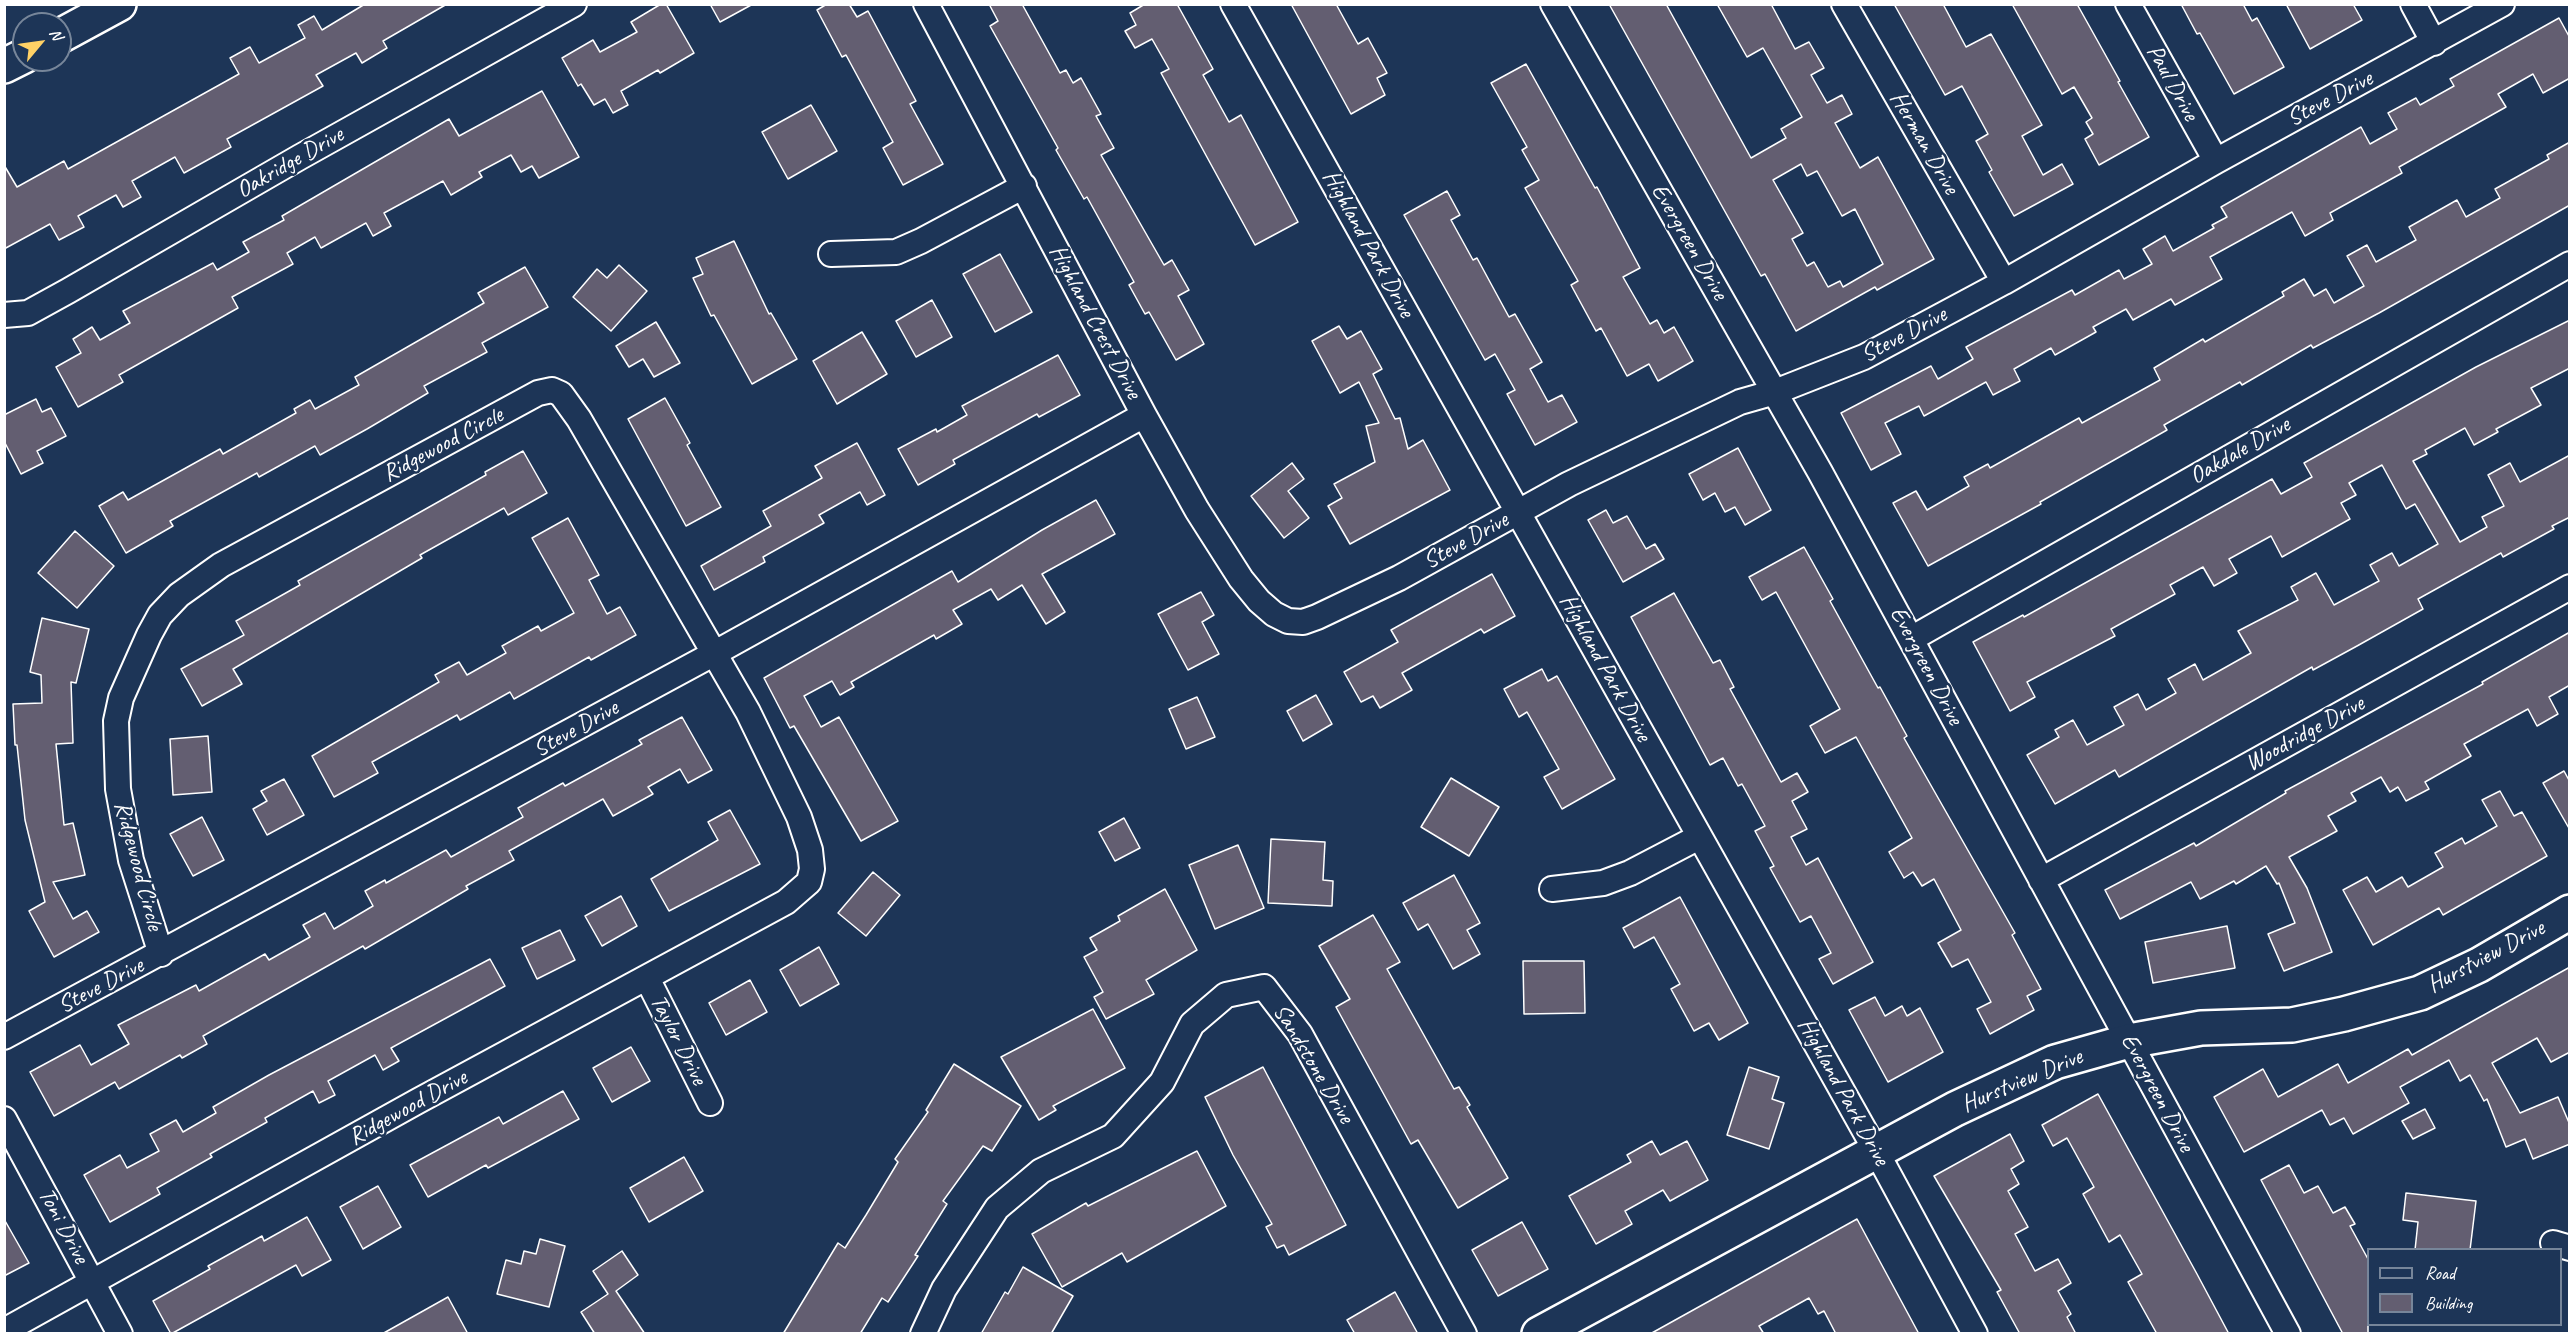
<!DOCTYPE html>
<style>
body{margin:0}
#map{position:relative;width:2574px;height:1338px;overflow:hidden;background:#1d3557;font-family:Caveat,sans-serif}
canvas{display:block}
.frame{position:absolute;inset:0;border:6px solid #fff;pointer-events:none}
.legend{position:absolute;left:2367px;top:1248px;width:195px;height:78px;box-sizing:border-box;background:#1d3557;border:2px solid #77869a;margin:0;padding:8px 10px;list-style:none;font-size:18px;color:#fff}
.legend li{display:flex;align-items:center;gap:12px;height:30px}
.legend b{width:30px;border:2px solid #77869a}
.north{position:absolute;left:12px;top:12px;width:60px;height:60px;box-sizing:border-box;background:#1d3557;border:2px solid #77869a;border-radius:50%;rotate:61deg;font-size:16px;font-weight:700;line-height:24px;text-align:center;color:#fff}
.north::after{content:'';display:block;margin:auto;width:21px;height:27px;background:#ffd166;clip-path:polygon(50% 0,100% 100%,50% 72%,0 100%)}
</style>
<div id="map">
<canvas width="2574" height="1338"></canvas>
<div class="frame"></div>
<ul class="legend">
<li><b style="height:8px;background:#1d3557"></b>Road</li>
<li><b style="height:16px;background:#635e71"></b>Building</li>
</ul>
<div class="north">N</div>
</div>
<script>
const g = document.querySelector('canvas').getContext('2d');
g.lineJoin = 'round';
function fillPath(path, color) { g.fillStyle = color; g.fill(path, 'evenodd'); }
const shape = rows => new Path2D(rows.map(r => 'M' + r).join(''));
function trace(path, color, width, dash) { g.strokeStyle = color; g.lineWidth = width; g.lineCap = dash ? 'butt' : 'round'; g.setLineDash(dash || []); g.stroke(path); }
function drawText(font, color, halo, rows, align = 'center') {
  g.font = font + ' Caveat,sans-serif'; g.lineWidth = 5; g.setLineDash([]); g.textBaseline = 'middle'; g.strokeStyle = halo; g.fillStyle = color; for (const [text, x, y, turn = 0] of rows) {
    g.save(); g.translate(x, y); g.rotate((+turn || 0) * Math.PI / 180); g.textAlign = isNaN(turn) ? turn : align; if (halo) g.strokeText(text, 0, 0); g.fillText(text, 0, 0); g.restore();
  }
}
const building = shape([
 [365,4,447,4,383,41,387,48,362,63,356,53,316,75,323,86,227,139,231,147,184,173,175,157,132,181,141,197,123,207,116,195,78,216,84,227,59,240,50,224,4,249,4,165,17,187,64,161,68,169,239,74,230,58,250,47,259,63,305,38,298,25,314,16,322,30,365,4],
 [661,4,666,4,694,53,660,73,658,70,621,91,628,105,613,113,605,99,594,105,581,84,578,86,562,58,593,40,600,52,637,32,631,22,661,4],
 [710,4,753,4,720,22,710,4],
 [827,4,849,4,857,17,868,11,916,101,910,104,943,164,903,185,883,148,893,142,846,55,842,57,817,10,827,4],
 [989,4,1022,4,1060,73,1066,70,1073,83,1081,78,1101,114,1096,116,1114,148,1101,155,1164,265,1172,260,1189,290,1178,296,1204,344,1176,360,1149,312,1145,314,1129,285,1134,282,1087,197,1084,199,1056,150,1058,148,990,26,998,21,989,4],
 [1145,4,1177,4,1213,69,1203,75,1229,122,1241,115,1298,222,1255,245,1161,73,1169,69,1152,39,1135,48,1125,31,1136,25,1130,13,1145,4],
 [1291,4,1336,4,1358,44,1368,38,1387,73,1377,78,1385,95,1351,114,1291,4],
 [1609,4,1666,4,1751,158,1786,138,1781,129,1802,117,1763,48,1747,57,1717,4,1771,4,1795,49,1809,42,1824,68,1811,75,1827,103,1842,95,1852,114,1835,123,1860,168,1878,157,1934,259,1877,290,1875,287,1796,331,1765,274,1761,276,1609,4],
 [1801,164,1807,176,1817,171,1842,216,1855,209,1883,264,1843,287,1840,281,1828,287,1814,262,1807,266,1792,239,1803,233,1773,180,1801,164],
 [1894,4,1943,4,1966,47,1991,34,2042,125,2022,136,2043,175,2062,164,2073,184,2014,216,1989,172,1992,170,1976,141,1988,134,1962,86,1945,95,1894,4],
 [2012,4,2077,4,2120,81,2118,82,2149,137,2099,165,2085,139,2093,134,2086,122,2092,118,2074,87,2062,94,2012,4],
 [2181,4,2243,4,2252,21,2257,18,2284,67,2234,94,2200,33,2197,34,2181,4],
 [2286,4,2353,4,2362,20,2310,49,2286,4],
 [2559,18,2570,38,2570,78,2543,93,2533,74,2498,94,2506,107,2399,167,2402,173,2330,213,2333,220,2305,236,2292,212,2210,257,2222,279,2175,305,2171,299,2133,320,2126,309,2093,327,2096,332,2055,355,2051,348,2014,369,2020,381,1993,395,1986,382,1924,416,1919,406,1885,423,1901,454,1871,470,1841,413,1931,366,1938,379,1973,359,1966,347,2072,290,2075,295,2119,270,2124,279,2152,264,2143,249,2165,236,2173,251,2214,228,2212,225,2227,217,2221,207,2361,127,2370,144,2397,129,2388,113,2416,98,2420,105,2454,86,2450,79,2559,18],
 [1526,64,1595,188,1597,187,1640,268,1623,277,1650,324,1657,320,1664,333,1674,327,1693,361,1658,381,1649,364,1627,376,1601,328,1596,331,1571,285,1578,281,1525,188,1539,180,1522,150,1527,147,1491,83,1526,64],
 [542,91,579,157,539,178,532,166,521,172,511,155,479,172,482,177,451,195,443,181,384,213,391,226,373,236,366,223,321,248,315,237,287,253,293,264,232,297,238,308,119,375,123,382,78,407,56,367,81,353,73,339,92,327,100,340,130,323,123,311,213,263,217,270,249,252,243,242,284,220,282,216,449,119,459,136,542,91],
 [811,105,837,151,788,179,762,132,811,105],
 [2570,142,2570,205,2379,313,2313,348,2311,345,2242,385,2240,382,2164,425,2167,430,2040,502,2041,504,1928,566,1893,503,1916,491,1927,510,1969,486,1964,477,1988,464,1990,468,2079,418,2082,423,2160,380,2154,368,2203,339,2205,342,2284,296,2282,292,2304,279,2314,296,2326,289,2334,303,2364,286,2347,256,2367,245,2376,262,2416,240,2409,227,2457,200,2466,217,2500,198,2495,189,2549,159,2547,155,2570,142],
 [1447,191,1460,215,1451,220,1473,260,1477,258,1509,317,1515,314,1542,362,1530,369,1548,402,1562,395,1577,422,1535,445,1507,394,1515,390,1495,354,1485,360,1404,215,1447,191],
 [734,241,769,314,771,313,797,359,752,384,714,315,711,316,693,278,703,274,696,258,734,241],
 [1000,254,1032,312,995,332,963,274,1000,254],
 [619,265,647,291,611,331,573,297,597,269,607,278,619,265],
 [525,267,548,307,482,343,487,352,424,386,428,393,367,429,320,455,315,446,259,477,257,473,170,521,173,526,126,553,99,506,123,492,128,500,220,449,223,454,296,413,294,409,310,400,315,409,359,385,355,377,484,303,478,293,525,267],
 [932,300,952,337,916,357,896,321,932,300],
 [2570,320,2570,368,2531,388,2541,405,2496,429,2498,432,2474,445,2465,428,2425,450,2427,454,2413,461,2460,542,2487,527,2482,517,2504,506,2488,475,2510,463,2520,482,2570,455,2570,517,2552,526,2554,529,2503,557,2501,553,2418,599,2423,609,2357,646,2313,670,2312,667,2119,777,2115,770,2055,804,2027,755,2059,737,2055,730,2073,720,2087,745,2124,725,2114,707,2138,694,2146,710,2176,693,2168,679,2195,664,2203,680,2251,653,2238,631,2298,600,2291,587,2316,573,2334,605,2379,581,2370,565,2392,553,2399,566,2438,544,2415,504,2406,509,2382,465,2349,483,2356,495,2341,503,2350,519,2282,557,2271,536,2229,559,2237,573,2214,586,2203,567,2170,585,2175,594,2111,629,2115,636,2027,682,2035,697,2010,711,1973,642,2023,615,2024,617,2272,479,2281,494,2312,477,2304,463,2476,367,2570,320],
 [656,322,680,363,654,377,643,359,629,367,616,346,656,322],
 [1339,326,1347,339,1361,331,1382,369,1373,374,1395,419,1400,418,1408,449,1423,440,1450,490,1350,544,1328,506,1342,498,1334,484,1375,462,1366,426,1379,423,1359,382,1340,393,1312,341,1339,326],
 [862,332,887,374,837,404,813,361,862,332],
 [1058,355,1080,395,1039,417,1037,414,953,460,955,464,918,485,898,449,936,429,937,432,967,415,962,406,1058,355],
 [665,398,690,443,687,445,721,507,686,526,628,419,665,398],
 [36,399,42,412,51,408,66,436,37,451,43,463,21,474,4,441,4,415,36,399],
 [857,443,885,495,867,505,860,492,819,515,824,523,763,557,765,562,714,590,701,566,771,526,763,511,822,478,815,466,857,443],
 [1738,448,1771,510,1745,525,1735,507,1725,512,1715,493,1703,500,1689,474,1738,448],
 [523,451,547,493,508,515,504,508,420,555,422,558,233,669,242,684,202,706,181,669,244,635,236,621,300,585,298,581,486,475,485,472,523,451],
 [1292,463,1304,479,1288,491,1309,518,1284,538,1251,496,1292,463],
 [1096,500,1115,534,1042,574,1065,612,1046,624,1022,585,998,600,991,589,953,610,962,624,936,639,934,635,851,682,854,687,840,695,832,681,804,696,821,727,839,717,898,821,861,841,794,726,790,728,764,678,952,571,958,582,1042,530,1096,500],
 [1606,510,1613,523,1627,516,1646,549,1655,544,1664,559,1623,582,1588,520,1606,510],
 [568,518,599,575,589,580,607,614,620,607,636,635,591,660,589,657,514,699,510,692,460,720,457,715,372,762,378,773,334,797,312,756,439,682,435,675,459,662,467,675,506,653,502,646,538,626,541,631,574,613,532,538,568,518],
 [75,531,114,566,77,608,38,573,75,531],
 [1804,547,1833,599,1830,601,1878,688,1880,687,1907,736,1904,738,2015,933,2012,935,2041,989,2027,996,2034,1010,1990,1034,1977,1009,1991,1002,1968,959,1952,967,1938,943,1961,930,1934,879,1922,886,1913,872,1904,878,1889,852,1912,838,1856,737,1825,753,1810,726,1840,709,1776,592,1762,600,1749,577,1804,547],
 [1492,574,1515,616,1484,633,1481,629,1402,673,1412,690,1380,708,1373,696,1361,702,1344,672,1398,642,1391,630,1492,574],
 [1201,592,1214,615,1202,622,1219,654,1188,670,1158,614,1201,592],
 [1674,593,1713,663,1720,660,1734,687,1730,689,1781,782,1797,773,1808,792,1792,801,1807,829,1791,837,1806,865,1818,858,1873,962,1833,984,1819,959,1831,953,1811,916,1800,922,1770,868,1774,866,1755,831,1765,826,1742,784,1738,786,1723,758,1710,765,1631,617,1674,593],
 [42,618,89,629,76,683,71,682,73,743,56,744,64,825,73,823,85,875,53,882,73,919,87,911,99,932,54,957,29,911,45,902,25,820,17,745,15,745,13,704,42,703,41,675,30,672,42,618],
 [2570,632,2570,685,2549,697,2558,714,2537,726,2528,709,2464,744,2471,756,2425,782,2429,789,2406,801,2398,787,2390,792,2381,777,2351,793,2356,801,2328,816,2337,831,2289,857,2307,888,2332,952,2284,971,2268,934,2295,923,2279,883,2277,884,2266,866,2236,884,2234,881,2200,899,2191,882,2120,919,2105,890,2194,843,2196,846,2286,793,2285,791,2483,684,2482,682,2570,632],
 [1542,669,1548,681,1557,676,1615,779,1562,809,1544,777,1559,769,1527,712,1519,717,1504,689,1542,669],
 [1316,695,1332,724,1303,741,1287,711,1316,695],
 [1197,697,1215,737,1186,749,1169,709,1197,697],
 [682,717,712,770,688,783,680,769,648,787,653,794,613,816,603,799,509,851,514,860,466,886,468,889,365,949,363,946,203,1036,207,1044,182,1058,180,1055,119,1089,115,1082,54,1116,30,1072,80,1045,91,1065,129,1044,118,1025,196,985,199,991,265,954,269,960,310,937,303,925,325,913,334,929,373,906,365,891,385,880,386,883,446,850,451,857,523,817,518,808,563,783,565,786,642,744,639,740,682,717],
 [208,736,212,792,173,795,170,739,208,736],
 [2564,771,2570,782,2570,830,2543,783,2564,771],
 [1451,778,1499,807,1469,856,1421,827,1451,778],
 [284,779,304,815,267,835,253,809,267,801,261,791,284,779],
 [2500,791,2514,816,2522,812,2547,856,2443,915,2439,908,2373,945,2343,890,2367,877,2376,892,2402,877,2408,887,2443,867,2435,853,2462,838,2465,844,2497,826,2482,800,2500,791],
 [730,810,760,864,669,911,651,879,718,840,708,822,730,810],
 [202,817,224,860,193,876,170,834,202,817],
 [1124,818,1140,848,1115,861,1099,832,1124,818],
 [1271,839,1325,842,1323,880,1333,881,1332,906,1268,903,1271,839],
 [1238,845,1264,908,1215,929,1189,865,1238,845],
 [873,872,900,895,866,936,838,913,873,872],
 [1454,875,1480,923,1467,930,1480,954,1453,969,1428,924,1418,930,1403,903,1454,875],
 [1165,889,1197,950,1146,980,1154,994,1106,1019,1094,997,1103,992,1084,957,1097,950,1090,938,1120,921,1118,916,1165,889],
 [621,896,637,926,602,946,585,916,621,896],
 [1680,897,1748,1023,1719,1040,1709,1023,1694,1031,1671,989,1680,984,1654,937,1634,948,1623,928,1680,897],
 [1373,915,1400,962,1387,969,1454,1089,1459,1087,1470,1105,1467,1107,1508,1178,1458,1208,1418,1140,1411,1144,1336,1007,1350,999,1319,946,1373,915],
 [2227,926,2235,968,2153,983,2145,942,2227,926],
 [560,930,575,960,537,979,522,948,560,930],
 [819,947,839,984,800,1006,780,970,819,947],
 [490,959,505,986,391,1048,399,1061,383,1070,375,1055,328,1081,335,1095,319,1103,313,1091,265,1118,267,1122,210,1154,212,1157,157,1188,160,1194,110,1222,84,1175,120,1155,127,1168,159,1151,150,1134,176,1120,183,1132,216,1113,213,1107,269,1075,490,959],
 [1523,961,1584,961,1585,1013,1524,1014,1523,961],
 [2570,967,2570,1052,2551,1062,2537,1038,2492,1063,2520,1113,2558,1097,2570,1125,2570,1144,2533,1159,2525,1139,2506,1147,2487,1099,2484,1101,2470,1075,2460,1081,2449,1060,2400,1087,2409,1103,2353,1134,2344,1118,2330,1125,2322,1110,2244,1152,2214,1097,2263,1069,2278,1097,2338,1064,2348,1083,2408,1049,2412,1055,2570,967],
 [750,980,767,1012,726,1035,709,1003,750,980],
 [1875,997,1885,1016,1902,1006,1907,1016,1920,1008,1943,1052,1888,1082,1849,1010,1875,997],
 [1093,1009,1125,1068,1053,1106,1056,1110,1039,1120,1001,1057,1093,1009],
 [631,1047,650,1081,612,1102,593,1068,631,1047],
 [954,1064,1021,1106,992,1151,983,1146,943,1201,947,1204,915,1255,918,1256,888,1302,882,1298,860,1334,783,1334,838,1243,845,1248,866,1215,898,1162,895,1159,928,1112,926,1110,954,1064],
 [1263,1067,1346,1225,1289,1255,1284,1245,1277,1248,1266,1227,1272,1224,1233,1155,1205,1097,1263,1067],
 [1749,1067,1779,1077,1772,1099,1784,1103,1769,1149,1727,1135,1749,1067],
 [563,1091,579,1119,488,1168,486,1165,428,1197,410,1165,499,1117,503,1124,563,1091],
 [2098,1094,2197,1274,2229,1334,2157,1334,2128,1282,2142,1274,2120,1235,2109,1242,2083,1194,2094,1187,2067,1138,2053,1146,2042,1125,2098,1094],
 [2425,1109,2435,1128,2413,1139,2402,1121,2425,1109],
 [2010,1134,2024,1161,2011,1169,2019,1184,2008,1191,2028,1227,2015,1234,2035,1271,2058,1259,2071,1283,2058,1291,2071,1314,2067,1317,2076,1334,2020,1334,1997,1292,2001,1290,1934,1176,2010,1134],
 [1652,1141,1660,1155,1687,1141,1708,1180,1670,1201,1663,1190,1625,1211,1632,1224,1596,1244,1569,1196,1631,1162,1627,1155,1652,1141],
 [1197,1151,1226,1206,1127,1262,1122,1253,1062,1287,1032,1234,1086,1203,1088,1206,1197,1151],
 [684,1157,703,1191,649,1222,630,1188,684,1157],
 [2289,1165,2304,1193,2318,1186,2333,1213,2345,1207,2355,1224,2350,1226,2368,1259,2368,1334,2343,1334,2261,1180,2289,1165],
 [378,1186,401,1227,363,1249,340,1207,378,1186],
 [2406,1193,2476,1201,2470,1250,2415,1250,2418,1222,2403,1220,2406,1193],
 [307,1217,331,1260,302,1276,296,1265,171,1334,153,1301,210,1269,208,1266,262,1236,264,1241,307,1217],
 [4,1219,29,1263,4,1276,4,1219],
 [1857,1219,1919,1334,1836,1334,1824,1311,1818,1314,1809,1298,1759,1326,1764,1334,1650,1334,1857,1219],
 [1522,1222,1548,1269,1498,1296,1472,1250,1522,1222],
 [540,1239,565,1246,549,1307,497,1294,506,1260,521,1264,524,1251,536,1254,540,1239],
 [622,1251,638,1275,616,1291,645,1334,595,1334,581,1312,608,1294,593,1271,622,1251],
 [1023,1267,1073,1296,1051,1334,981,1334,1005,1292,1008,1294,1023,1267],
 [1395,1292,1418,1334,1355,1334,1347,1320,1395,1292],
 [448,1297,468,1334,382,1334,448,1297]
]);
fillPath(building, '#635e71');
trace(building, '#fff', 1.5);
const street = shape([
 [926,4,1144,415,1197,510,1241,579,1259,601,1274,614,1288,621,1303,622,1317,617,1399,578,1569,484,1740,402,1775,392,1864,357,2004,282,2216,161,2502,4],
 [1233,4,1876,1151,1975,1334],
 [1553,4,1820,472,2288,1334],
 [1844,4,2004,282],
 [2128,4,2216,161],
 [2413,4,2434,43],
 [831,254,896,252,921,241,1024,186],
 [4,315,28,313,68,291,300,157,574,4],
 [1911,639,2570,264],
 [2041,880,2570,587],
 [1552,889,1603,883,1630,873,1699,837],
 [647,978,710,1103],
 [4,1037,715,653,1144,415],
 [4,1119,120,1334],
 [2553,1243,2570,1248],
 [4,1331,418,1101,786,902,809,882,812,869,810,850,799,817,748,712,579,419,561,394,552,390,538,393,221,565,179,595,160,615,149,635,121,698,116,721,118,789,131,860,161,954],
 [923,1334,944,1289,997,1208,1041,1171,1113,1136,1162,1082,1192,1024,1226,995,1264,987,1300,1034,1464,1334]
]);
const secondary = shape([
 [1539,1334,1955,1109,2055,1062,2129,1041,2201,1028,2292,1025,2344,1014,2420,993,2479,965,2570,912]
]);
const primary = shape([
 [60,36,119,4],
 [4,66,24,56]
]);
trace(street, '#fff', 28);
trace(secondary, '#fff', 38);
trace(primary, '#fff', 38);
trace(street, '#1d3557', 24);
trace(secondary, '#1d3557', 33);
trace(primary, '#1d3557', 33);
drawText('24px', '#fff', '#1d3557', [
 ["Paul Drive",2172,83,61],
 ["Steve Drive",2330,99,-28],
 ["Herman Drive",1924,143,60],
 ["Oakridge Drive",290,163,-30],
 ["Evergreen Drive",1689,242,60],
 ["Highland Park Drive",1368,244,61],
 ["Highland Crest Drive",1095,322,62],
 ["Steve Drive",1904,335,-28],
 ["Ridgewood Circle",443,445,-28],
 ["Oakdale Drive",2240,451,-30],
 ["Steve Drive",1466,541,-29],
 ["Evergreen Drive",1926,666,62],
 ["Highland Park Drive",1605,668,61],
 ["Steve Drive",576,729,-29],
 ["Woodridge Drive",2305,734,-29],
 ["Ridgewood Circle",138,866,75],
 ["Hurstview Drive",2486,957,-28],
 ["Steve Drive",101,986,-28],
 ["Taylor Drive",678,1040,63],
 ["Sandstone Drive",1313,1064,59],
 ["Hurstview Drive",2022,1081,-23],
 ["Highland Park Drive",1843,1092,61],
 ["Evergreen Drive",2157,1093,62],
 ["Ridgewood Drive",408,1108,-29],
 ["Toni Drive",63,1226,62]
]);
</script>
